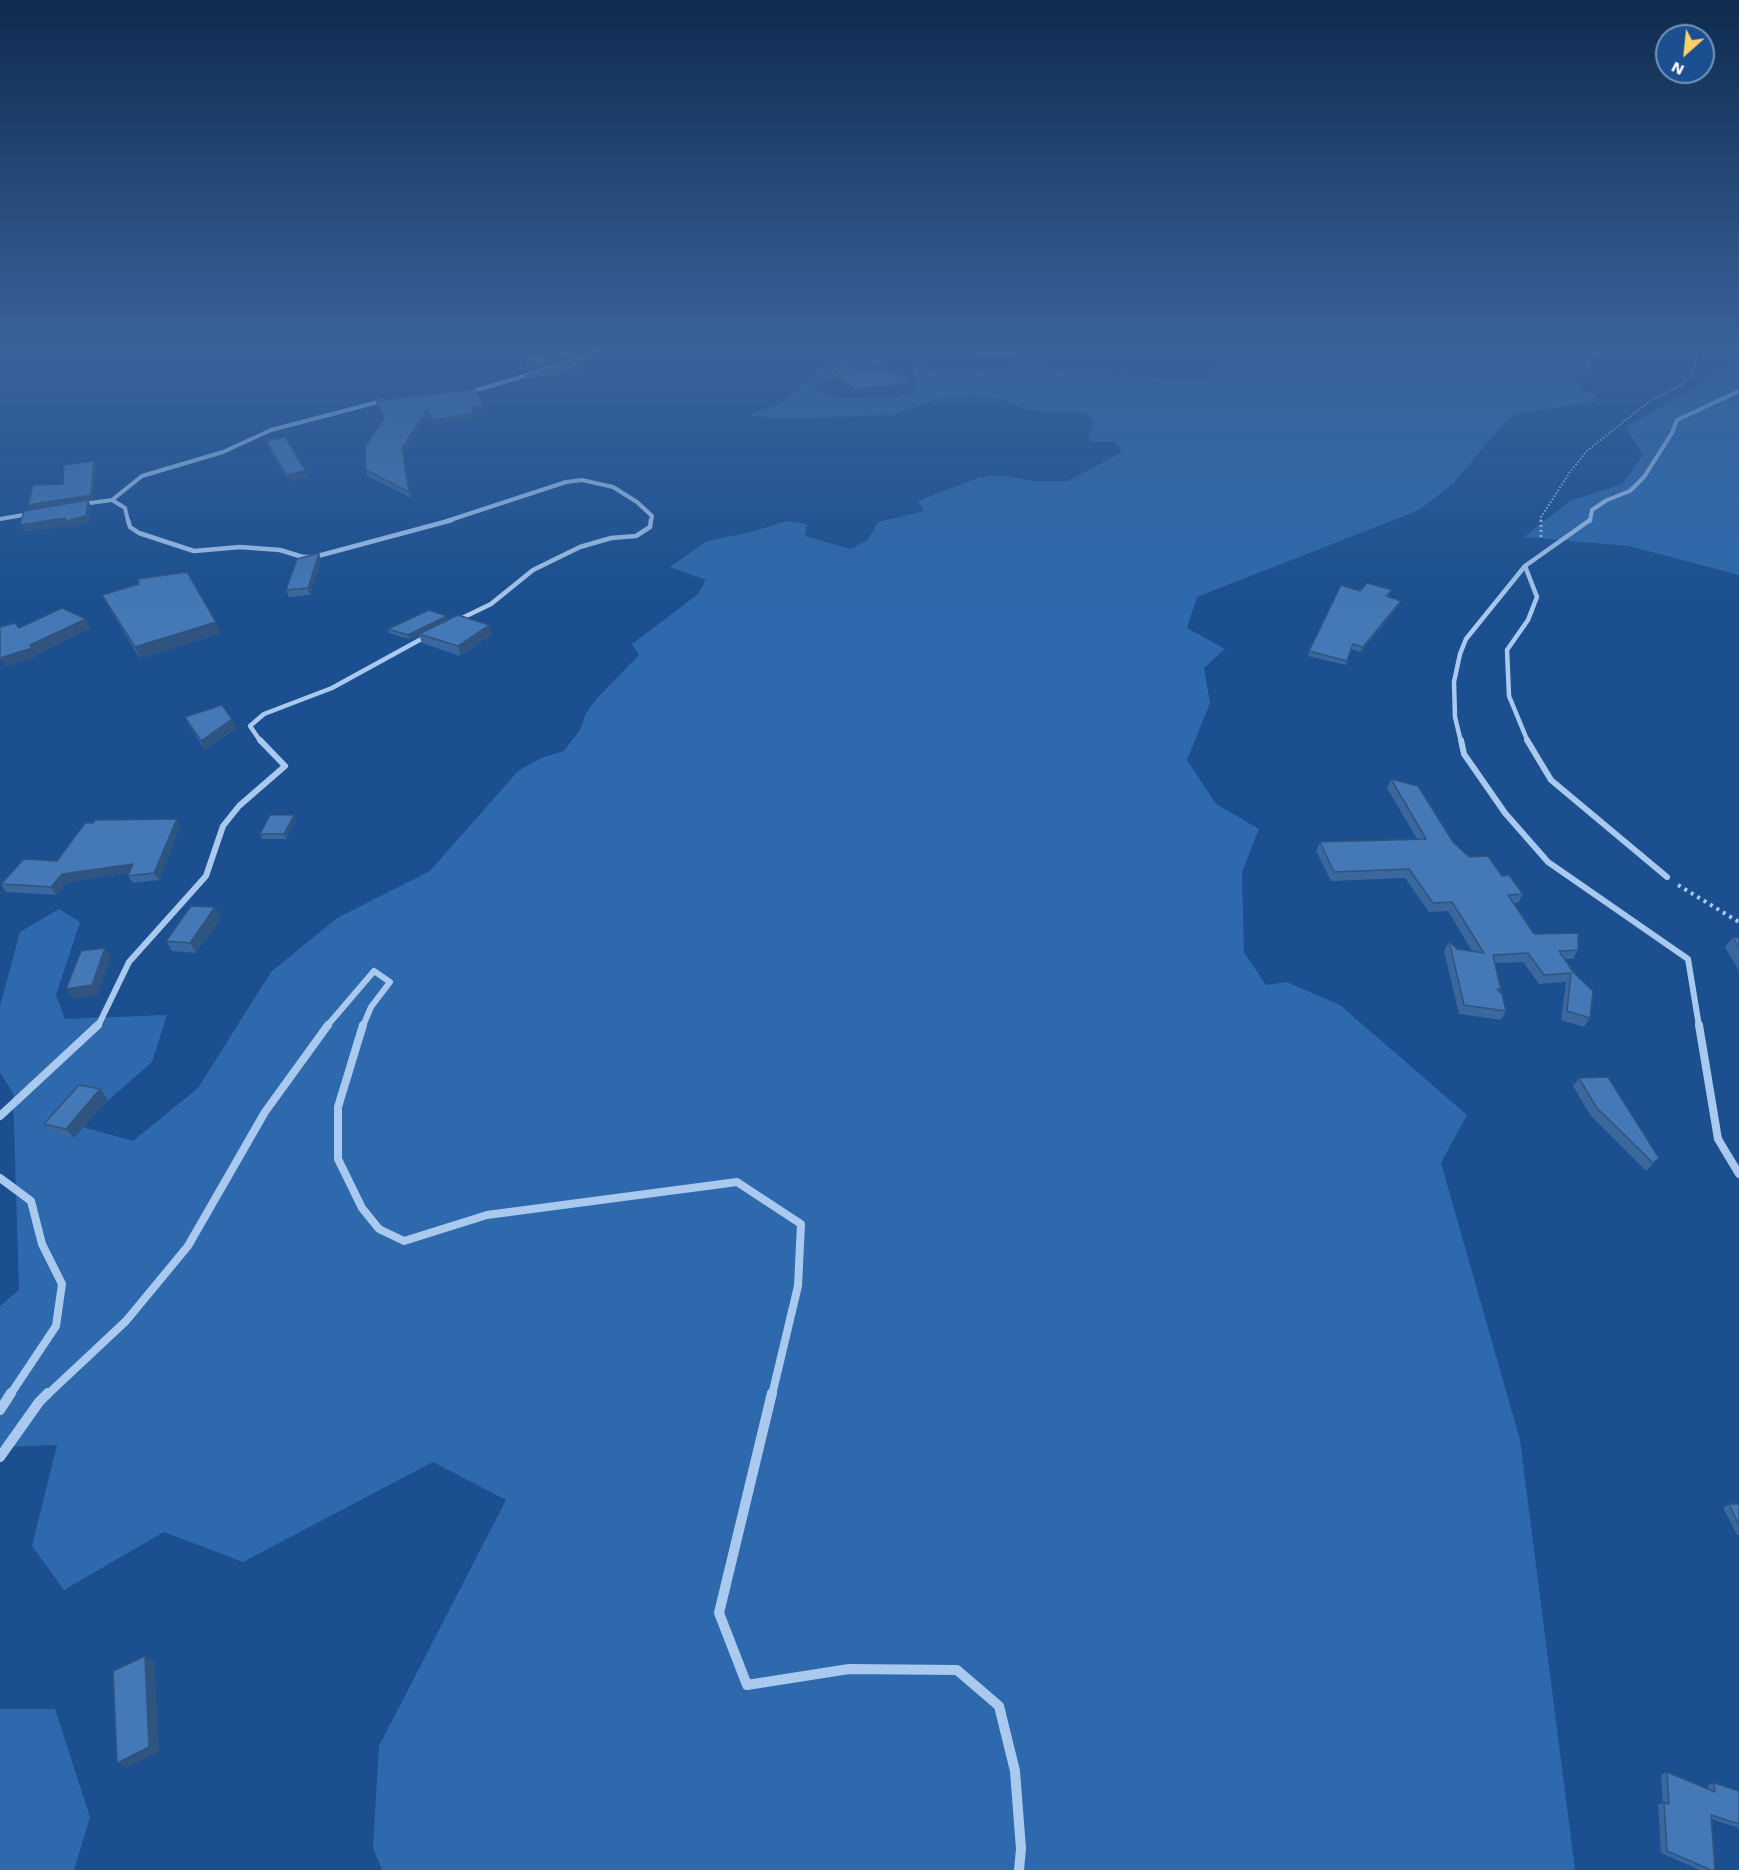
<!DOCTYPE html>
<style>
body{margin:0}
#map{position:relative;width:1739px;height:1870px;overflow:hidden;background:#1b4f8f;font-family:"Work Sans",sans-serif}
canvas{display:block}
.north{position:absolute;left:1655px;top:24px;width:60px;height:60px;box-sizing:border-box;background:#1b4f8f;border:2px solid #7695bc;border-radius:50%;rotate:207deg;font-size:16px;font-weight:700;line-height:24px;text-align:center;color:#fff}
.north::after{content:'';display:block;margin:auto;width:21px;height:27px;background:#ffd166;clip-path:polygon(50% 0,100% 100%,50% 72%,0 100%)}
</style>
<div id="map">
<canvas width="1739" height="1870"></canvas>
<div class="north">N</div>
</div>
<script>
const g = document.querySelector('canvas').getContext('2d');
g.lineJoin = 'round';
function fillPath(path, color) { g.fillStyle = color; g.fill(path, 'evenodd'); }
const shape = rows => new Path2D(rows.map(r => 'M' + r).join(''));
function trace(path, color, width, dash) { g.strokeStyle = color; g.lineWidth = width; g.lineCap = dash ? 'butt' : 'round'; g.setLineDash(dash || []); g.stroke(path); }
fillPath(shape([
 [968,350,1028,350,1016,356,996,358,966,354],
 [1200,350,1616,350,1594,356,1587,374,1576,379,1581,389,1595,395,1597,401,1515,414,1491,438,1453,484,1419,510,1197,597,1187,628,1225,649,1204,668,1210,703,1187,760,1216,804,1259,829,1242,872,1244,952,1266,985,1287,982,1340,1005,1467,1115,1441,1163,1520,1440,1575,1870,382,1870,373,1848,379,1746,506,1500,433,1462,243,1562,164,1532,64,1590,32,1546,57,1445,0,1447,0,1306,19,1290,13,1093,0,1073,0,1006,20,932,59,909,80,922,56,995,65,1019,167,1015,152,1062,79,1126,133,1141,198,1088,271,972,337,918,430,871,518,771,541,758,564,751,580,730,586,713,597,698,639,655,632,644,698,594,706,580,670,567,707,541,751,532,787,521,807,524,805,536,850,549,868,540,878,522,924,511,918,501,980,477,1003,475,1032,481,1068,481,1122,452,1115,442,1092,442,1088,437,1095,423,1085,413,1027,410,1004,400,971,396,935,400,894,415,781,419,749,415,782,403,825,365,882,356,890,362,820,383,815,391,839,398,894,397,911,393,917,385,911,368,924,362,930,370,970,370,1040,365,1078,373,1086,371,1191,381,1213,377,1226,368],
 [1739,364,1739,575,1629,546,1524,537,1570,501,1622,484,1643,455,1626,427,1710,379,1714,370],
 [0,1709,55,1709,90,1817,74,1870,0,1870]
]), '#2e69ad');
trace(shape([
 [1541,521,1541,517,1570,472,1587,451,1651,400,1681,385,1693,375,1697,353,1701,350]
]), '#a9c9ee', 2, [1.5, 2]);
trace(shape([
 [1541,520,1541,537]
]), '#a9c9ee', 3, [2, 3]);
trace(shape([
 [1678,885,1739,922]
]), '#a9c9ee', 4, [3, 4.5]);
trace(shape([
 [568,363,598,350],
 [470,392,558,366],
 [112,500,125,508,128,521],
 [83,504,112,500,142,476,223,452,271,430,382,401],
 [0,519,29,514],
 [447,521,566,482,582,480,613,487,637,502,652,516,651,521],
 [1590,521,1592,510,1607,500,1630,491,1644,477,1672,433,1677,420,1739,391]
]), '#a9c9ee', 4);
trace(shape([
 [128,520,130,527,139,533,194,551,240,547,280,550,303,557,314,557,452,520],
 [1525,566,1590,520],
 [458,620,491,604,533,570,580,547,611,538,636,536,650,527,651,520],
 [261,742,250,726,264,714,332,688,425,637],
 [1461,742,1455,717,1454,682,1460,654,1466,639,1525,566,1537,597,1528,620,1507,650,1509,696,1528,742]
]), '#a9c9ee', 4.5);
trace(shape([
 [1461,740,1464,754,1505,813,1548,862,1688,959,1699,1026],
 [1527,740,1551,780,1667,877],
 [98,1026,129,962,206,876,223,826,239,806,285,766,260,740],
 [327,1026,374,971,390,982,371,1007,363,1026]
]), '#a9c9ee', 6);
trace(shape([
 [363,1025,338,1107,338,1159,362,1208,379,1229,404,1241,487,1215,737,1182,801,1224,798,1286,772,1395],
 [1699,1025,1718,1139,1739,1174],
 [0,1116,98,1025],
 [0,1178,31,1201,42,1244,62,1284,56,1326,10,1395],
 [47,1395,126,1321,188,1246,265,1112,328,1025]
]), '#a9c9ee', 8);
trace(shape([
 [772,1393,719,1613,747,1685,849,1669,957,1670,999,1706,1015,1771,1021,1849,1019,1870],
 [0,1410,11,1393],
 [0,1457,39,1402,48,1393]
]), '#a9c9ee', 10);
fillPath(shape([
 [831,366,909,387,854,393,831,370],
 [376,401,486,411,475,413,476,418,436,425,428,415,403,454,411,498,367,476,366,470,384,419],
 [266,441,308,477,288,481,268,447],
 [321,560,310,595,289,597,286,590],
 [139,584,221,633,140,659,108,606,102,595],
 [1392,590,1388,597,1401,601,1399,606,1361,652,1351,649,1346,665,1308,656,1309,651,1360,591],
 [448,620,492,634,460,656,422,643,419,635,409,639,389,633,388,629],
 [185,717,237,728,205,750,190,727],
 [1391,779,1453,842,1469,857,1502,876,1523,894,1518,903,1513,903,1534,934,1578,950,1573,959,1564,959,1574,973,1590,1018,1584,1027,1561,1020,1566,982,1539,984,1523,962,1495,963,1501,990,1500,992,1506,1011,1501,1020,1459,1014,1444,951,1449,941,1457,949,1472,951,1448,911,1429,912,1405,878,1331,881,1316,851,1320,842,1417,839,1387,788],
 [296,819,286,839,262,839,260,834],
 [180,826,159,880,133,883,128,876,130,873,67,882,56,895,6,892,1,884,57,861],
 [221,917,196,953,172,951,166,941],
 [1733,937,1739,938,1739,971,1725,947],
 [1579,1078,1659,1158,1652,1166,1646,1171,1590,1115,1573,1086],
 [100,1089,108,1099,74,1138,52,1134,44,1124],
 [1729,1504,1739,1504,1739,1535,1737,1535,1723,1508],
 [1667,1772,1708,1789,1708,1785,1714,1783,1739,1791,1739,1828,1711,1819,1715,1870,1700,1870,1661,1853,1658,1804,1663,1803,1661,1775]
]), '#3a679d');
fillPath(shape([
 [574,353,575,357,572,358,525,371,525,368],
 [582,365,583,369,529,383,528,380],
 [909,383,909,387,854,393,854,390],
 [484,406,486,411,475,413,476,418,436,425,434,420,472,408],
 [427,409,428,415,403,454,411,498,402,448],
 [94,461,96,465,93,499,30,510,28,505,91,495],
 [306,471,308,477,288,481,286,475],
 [88,500,92,508,90,523,69,528,68,526,24,532,20,525],
 [319,553,321,560,310,595,308,588],
 [1401,601,1399,606,1361,652,1363,647],
 [447,616,448,620,409,639,408,635],
 [86,619,91,628,36,655,37,657,6,667,0,658,30,645],
 [216,622,221,633,140,659,135,647],
 [489,625,492,634,460,656,458,646],
 [232,719,237,728,205,750,201,741],
 [294,815,296,819,286,839,284,834],
 [177,819,180,826,159,880,154,873],
 [133,864,138,872,67,882,56,895,51,887,62,874],
 [215,907,221,917,196,953,190,943],
 [105,948,111,958,98,995,73,999,66,989],
 [100,1089,108,1099,74,1138,66,1129],
 [1659,1158,1652,1166,1646,1171,1653,1163],
 [145,1656,155,1662,159,1752,127,1768,117,1763]
]), '#305480');
const building = shape([
 [562,350,572,350,574,353,525,368,524,358,562,350],
 [579,360,582,365,528,380,527,375,579,360],
 [831,366,909,375,909,383,854,390,831,366],
 [475,389,484,406,472,408,474,413,434,420,427,409,402,448,409,492,366,470,365,447,384,418,376,401,475,389],
 [285,437,306,471,286,475,266,441,285,437],
 [94,461,91,495,28,505,33,485,63,484,64,465,94,461],
 [88,500,86,516,66,521,65,518,20,525,24,511,88,500],
 [319,553,308,588,286,590,297,559,319,553],
 [187,572,216,622,135,647,102,595,139,584,138,579,187,572],
 [1367,583,1392,590,1386,596,1401,601,1363,647,1353,644,1347,661,1309,651,1341,585,1360,591,1367,583],
 [62,608,86,619,30,645,32,648,0,658,0,627,15,623,19,628,62,608],
 [429,610,447,616,408,635,388,629,429,610],
 [458,615,489,625,458,646,419,634,458,615],
 [222,705,232,719,201,741,185,717,222,705],
 [1391,779,1418,786,1453,842,1469,857,1488,856,1502,876,1509,875,1523,894,1508,895,1534,934,1578,933,1578,950,1559,951,1574,973,1593,991,1590,1018,1567,1011,1571,973,1544,975,1528,953,1493,955,1501,990,1497,989,1502,994,1506,1011,1464,1005,1449,941,1457,949,1484,953,1452,902,1433,903,1409,869,1334,872,1320,842,1426,839,1391,779],
 [270,815,294,815,284,834,260,834,270,815],
 [177,819,154,873,128,876,133,864,62,874,51,887,1,884,24,859,57,861,85,823,93,823,95,820,177,819],
 [191,906,215,907,190,943,166,941,191,906],
 [1733,937,1739,938,1739,948,1733,937],
 [105,948,92,985,66,989,81,951,105,948],
 [1608,1077,1659,1158,1653,1163,1596,1107,1579,1078,1608,1077],
 [79,1085,100,1089,66,1129,44,1124,79,1085],
 [1729,1504,1739,1504,1739,1525,1729,1504],
 [145,1656,149,1747,117,1763,113,1671,145,1656],
 [1667,1772,1715,1792,1714,1783,1739,1791,1739,1824,1711,1815,1715,1870,1711,1870,1667,1851,1664,1802,1669,1804,1667,1772]
]);
fillPath(building, '#4478b7');
trace(building, '#305480', 1.5);
const sky = g.createLinearGradient(0, 0, 0, 611);
sky.addColorStop(0, '#0f2b4f');
sky.addColorStop(0.57, '#39639b');
sky.addColorStop(1, '#39639b00');
g.fillStyle = sky;
g.fillRect(0, 0, 1739, 611);
</script>
